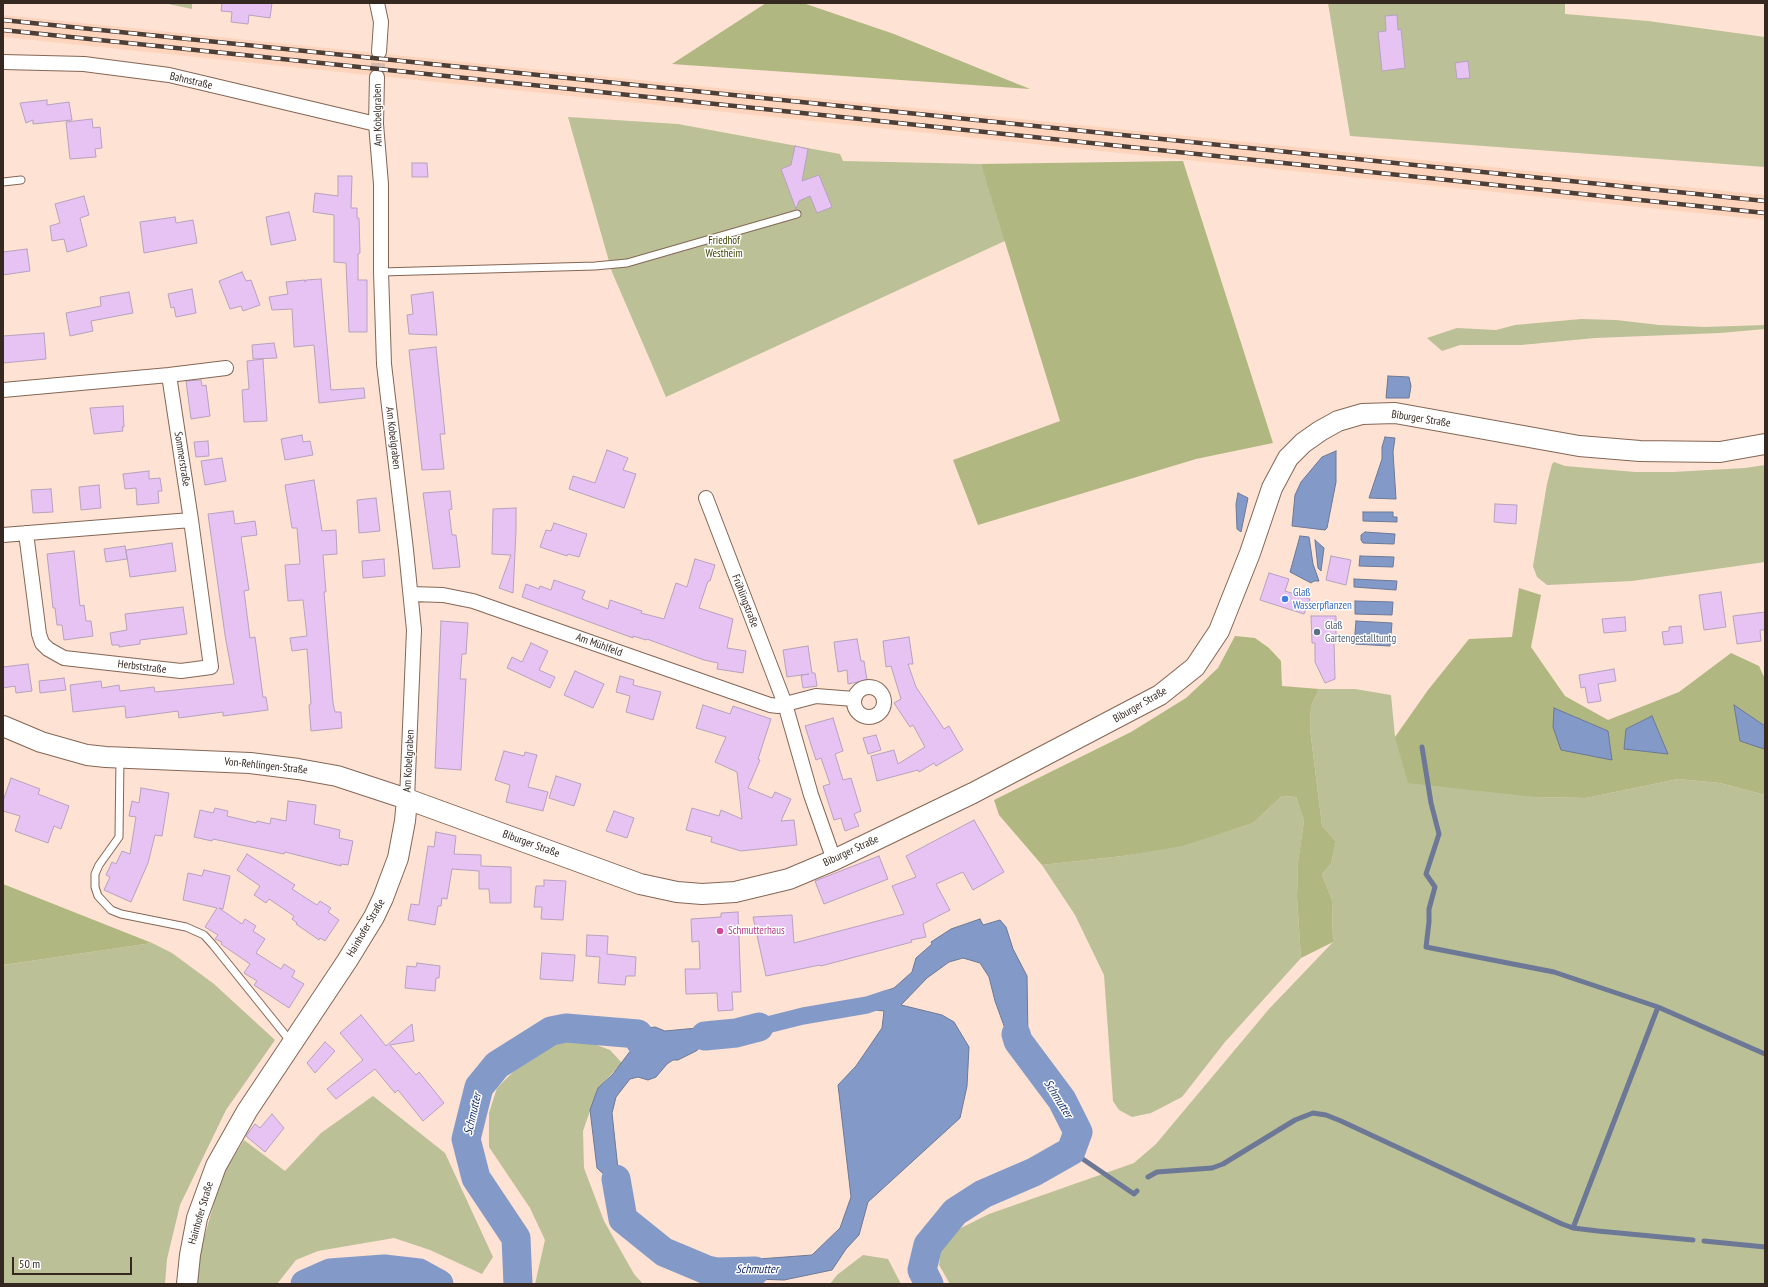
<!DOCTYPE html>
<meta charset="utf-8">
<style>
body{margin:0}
#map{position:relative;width:1768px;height:1287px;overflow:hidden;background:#fee2d3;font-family:"PT Sans Narrow",sans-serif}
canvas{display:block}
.frame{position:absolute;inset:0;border:4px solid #352821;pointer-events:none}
.scale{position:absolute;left:12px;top:1257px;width:120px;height:18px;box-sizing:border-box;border:2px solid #352821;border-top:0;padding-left:5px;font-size:12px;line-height:14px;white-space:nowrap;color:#352821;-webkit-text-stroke:3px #fff;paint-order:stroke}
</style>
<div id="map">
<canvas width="1768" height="1287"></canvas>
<div class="frame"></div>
<div class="scale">50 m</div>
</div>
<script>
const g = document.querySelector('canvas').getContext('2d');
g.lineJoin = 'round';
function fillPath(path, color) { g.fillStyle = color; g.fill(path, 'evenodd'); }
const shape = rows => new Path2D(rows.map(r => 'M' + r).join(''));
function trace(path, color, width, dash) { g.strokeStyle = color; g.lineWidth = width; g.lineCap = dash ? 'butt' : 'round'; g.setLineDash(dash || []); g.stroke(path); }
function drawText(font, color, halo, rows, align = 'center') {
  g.font = font + ' "PT Sans Narrow",sans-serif'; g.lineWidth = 3; g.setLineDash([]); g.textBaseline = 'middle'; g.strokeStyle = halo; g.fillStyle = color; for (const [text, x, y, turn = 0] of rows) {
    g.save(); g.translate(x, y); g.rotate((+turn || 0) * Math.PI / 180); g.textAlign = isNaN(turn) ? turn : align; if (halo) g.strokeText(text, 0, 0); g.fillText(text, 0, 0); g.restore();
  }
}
fillPath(shape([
 [3,15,1765,195,1765,220,3,37]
]), '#fed4bd');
fillPath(shape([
 [164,3,192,3,192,9],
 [1328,3,1565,3,1565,14,1648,21,1765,37,1765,167,1350,136],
 [568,117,678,124,840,154,843,161,981,164,1007,240,666,397,612,272],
 [1581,319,1616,320,1659,325,1705,327,1765,325,1765,329,1720,333,1595,338,1521,345,1460,345,1442,351,1427,338,1457,328,1496,330,1515,325],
 [1554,462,1565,466,1635,472,1673,472,1745,468,1765,465,1765,562,1632,581,1547,585,1537,577,1533,566,1547,484,1552,464],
 [1319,689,1355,689,1391,695,1395,737,1535,797,1586,798,1678,779,1720,783,1765,795,1765,1284,950,1284,939,1265,941,1250,959,1229,989,1214,1134,1163,1156,1144,1269,1009,1333,942,1332,900,1322,874,1331,864,1336,841,1322,826,1310,728,1311,706],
 [1282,796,1296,797,1304,821,1298,862,1297,897,1301,958,1225,1042,1182,1097,1151,1113,1132,1117,1119,1110,1113,1101,1104,975,1075,915,1042,865,1123,856,1182,845,1253,823],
 [152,943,172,953,214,984,275,1040,226,1110,180,1205,167,1259,165,1284,3,1284,3,965],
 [553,1039,581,1039,610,1050,622,1063,598,1088,583,1131,584,1168,604,1221,634,1274,643,1284,535,1284,545,1240,530,1208,489,1147,489,1113,497,1088,526,1059],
 [373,1096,445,1153,493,1257,482,1274,430,1250,394,1238,318,1251,296,1260,277,1284,195,1284,195,1270,221,1178,244,1140,285,1171,321,1133],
 [863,1255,888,1259,901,1284,830,1284,837,1275]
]), '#bbc096');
fillPath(shape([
 [766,3,806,4,894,34,1030,89,672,64],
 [1183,161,1273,443,1196,459,978,525,953,460,1060,421,981,164],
 [1519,588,1541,595,1531,647,1565,696,1608,720,1679,692,1731,653,1759,666,1765,679,1765,795,1720,783,1678,779,1586,798,1535,797,1408,783,1395,737,1428,690,1469,639,1512,637],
 [1235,636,1255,638,1269,648,1281,661,1282,686,1319,689,1311,706,1310,728,1322,826,1336,841,1331,864,1322,874,1332,900,1333,942,1301,958,1297,897,1298,862,1304,821,1296,797,1282,796,1253,823,1182,846,1123,856,1042,865,999,815,994,800,1131,732,1186,698,1218,668],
 [3,884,152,943,3,965]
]), '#b0b781');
const water = shape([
 [1388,376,1409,377,1411,386,1409,398,1386,398,1388,376],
 [1385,437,1395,438,1393,452,1396,499,1369,498,1382,459,1382,447,1385,437],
 [1336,451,1336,482,1327,528,1325,530,1292,526,1295,495,1301,482,1322,457,1336,451],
 [1238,493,1248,498,1241,532,1237,529,1236,504,1238,493],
 [1363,512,1393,512,1393,517,1397,517,1397,522,1363,521,1363,512],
 [1365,532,1395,534,1394,544,1363,543,1361,540,1361,535,1365,532],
 [1300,536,1309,537,1313,564,1319,581,1314,581,1311,583,1290,572,1300,536],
 [1315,540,1324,548,1321,571,1318,568,1315,540],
 [1360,556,1394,557,1393,567,1359,566,1360,556],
 [1354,579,1397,581,1396,590,1354,587,1354,579],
 [1355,601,1393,602,1392,615,1355,614,1355,601],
 [1356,621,1392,623,1390,646,1354,644,1356,621],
 [1734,705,1765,726,1764,749,1740,741,1734,705],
 [1554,708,1608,731,1612,760,1561,750,1553,727,1554,708],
 [1652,716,1668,754,1624,749,1626,729,1652,716],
 [980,919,983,925,1000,920,1006,927,1013,949,1027,976,1028,1038,1037,1067,1007,1034,995,1001,989,977,980,963,963,958,949,962,927,978,901,1005,942,1015,954,1022,969,1047,967,1086,960,1118,868,1202,859,1235,846,1249,832,1270,784,1280,725,1278,716,1272,759,1259,812,1255,840,1228,851,1197,838,1085,856,1066,882,1028,884,1011,868,1009,865,998,894,988,912,972,916,958,932,944,931,942,951,929,980,919],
 [616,1024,641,1029,655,1027,665,1031,719,1026,745,1030,723,1042,708,1041,696,1051,678,1060,673,1060,667,1064,656,1077,648,1080,638,1077,630,1079,616,1097,612,1113,618,1169,630,1184,633,1207,623,1219,609,1179,597,1168,590,1110,598,1088,613,1074,631,1050,625,1040,618,1043,606,1031,607,1027,616,1024]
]);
fillPath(water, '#839ac8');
trace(water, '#6c7896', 1);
trace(shape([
 [1422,747,1431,803,1439,834,1426,874,1435,887,1429,909,1429,922,1426,947,1554,972,1658,1007],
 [1071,1151,1134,1194,1137,1191],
 [1148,1177,1157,1172,1212,1168,1223,1164,1295,1120,1313,1113,1326,1115,1341,1121,1562,1224,1573,1228,1598,1231,1693,1240],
 [1573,1228,1658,1007,1765,1054],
 [1704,1241,1765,1247]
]), '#6c7896', 5);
trace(shape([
 [759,1027,803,1016,867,1005,888,998]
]), '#839ac8', 17);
trace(shape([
 [705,1036,736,1033,759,1027],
 [616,1179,623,1219,664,1252,707,1270,716,1272,755,1271],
 [305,1284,330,1273,384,1269,419,1273,439,1284],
 [518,1284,516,1238,476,1178,466,1139,479,1087,497,1065,551,1031,566,1028,638,1034,640,1041],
 [929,1284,922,1270,928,1245,955,1212,983,1194,1034,1172,1071,1151,1078,1132,1062,1100,1018,1041,1016,1034]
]), '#839ac8', 29);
const building = shape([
 [222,3,272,3,270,18,249,15,248,24,231,22,232,12,221,11,222,3],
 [1397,15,1398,30,1401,29,1405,68,1382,71,1378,32,1386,31,1385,16,1397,15],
 [1468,61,1470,78,1457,79,1455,63,1468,61],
 [47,100,47,105,69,102,72,120,33,124,33,120,26,123,20,103,47,100],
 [92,119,93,128,100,127,102,148,95,149,96,157,70,159,66,122,92,119],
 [795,146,808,149,802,181,819,175,832,207,817,213,810,196,799,201,796,209,781,169,791,165,795,146],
 [412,163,427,163,428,177,412,177,412,163],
 [338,176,352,176,351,208,357,208,357,218,359,218,360,253,358,254,358,280,367,280,367,332,349,332,346,263,334,262,334,215,313,212,315,193,338,196,338,176],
 [84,196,89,215,80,218,87,246,67,252,64,239,52,241,50,226,60,223,55,204,84,196],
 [289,212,296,240,271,245,266,217,289,212],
 [175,217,176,223,193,220,197,243,144,253,140,222,175,217],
 [27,249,30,271,3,275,3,252,27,249],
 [242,272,246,281,251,280,260,305,243,311,241,306,230,309,219,281,242,272],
 [321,279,331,390,364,388,365,398,319,403,314,345,294,347,292,309,272,310,269,297,288,294,286,282,305,280,305,282,306,280,321,279],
 [192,289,196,313,176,317,174,307,171,308,168,294,192,289],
 [129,292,133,313,91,321,93,331,70,336,66,313,101,306,100,297,129,292],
 [433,292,437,335,409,334,407,315,413,314,411,295,433,292],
 [44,333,46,359,3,363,3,336,44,333],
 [274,343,277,358,253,359,252,345,274,343],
 [436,347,445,434,440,434,444,469,422,470,409,350,436,347],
 [263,359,267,421,244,422,242,390,249,389,247,361,263,359],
 [201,380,202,386,206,385,210,416,191,419,186,381,201,380],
 [123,406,124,427,122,427,123,431,94,434,90,408,123,406],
 [302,435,303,442,310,441,313,455,285,460,281,439,302,435],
 [208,441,209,456,196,457,194,442,208,441],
 [607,450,628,458,623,470,636,474,624,508,569,489,573,476,595,483,607,450],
 [222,458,226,481,205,485,201,461,222,458],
 [149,471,149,479,160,478,162,491,158,491,159,503,137,505,136,488,125,489,123,474,149,471],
 [314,480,322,531,336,530,337,554,323,555,326,592,324,592,333,703,335,712,341,712,342,728,311,731,309,705,311,704,307,649,292,651,290,638,307,636,303,600,288,601,285,565,300,564,297,528,292,528,285,485,314,480],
 [99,485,101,508,81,510,79,487,99,485],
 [51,489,53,512,33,513,31,490,51,489],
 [450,491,452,509,449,510,452,535,456,535,460,567,433,569,423,493,450,491],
 [376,498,380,531,359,533,357,500,376,498],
 [1495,504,1517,505,1516,524,1494,522,1495,504],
 [516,508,516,531,513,593,499,588,511,555,492,554,493,509,516,508],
 [233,511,235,524,255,521,257,535,241,537,249,590,244,591,250,638,255,637,263,697,266,697,268,710,223,716,223,712,179,718,178,711,126,718,125,706,73,712,70,685,101,681,102,688,119,685,120,691,154,687,155,692,234,684,225,635,208,514,233,511],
 [554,523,587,534,579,557,568,554,567,556,540,547,546,530,551,531,554,523],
 [172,543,176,571,130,577,126,550,172,543],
 [125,546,127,559,106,562,104,549,125,546],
 [74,551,80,606,84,605,86,621,91,621,93,636,64,640,62,625,57,625,55,608,53,608,47,554,74,551],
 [1331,556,1351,560,1346,585,1326,580,1331,556],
 [384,559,385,576,363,578,362,561,384,559],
 [695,559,715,565,710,581,708,581,699,608,733,619,727,648,746,651,743,673,717,669,718,663,704,660,647,639,646,640,633,636,633,638,522,597,526,584,539,589,540,586,551,590,554,580,585,591,582,599,608,609,610,600,642,611,641,613,664,619,676,583,687,587,695,559],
 [1269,573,1289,579,1285,591,1310,599,1304,614,1260,600,1269,573],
 [1721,592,1726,627,1704,630,1699,595,1721,592],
 [183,607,187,634,140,640,140,644,119,647,119,645,112,645,110,633,127,630,125,614,183,607],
 [1765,612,1765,630,1760,630,1761,641,1737,644,1733,616,1765,612],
 [1311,616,1336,616,1336,643,1334,643,1335,679,1325,683,1315,662,1315,643,1312,643,1311,616],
 [1625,617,1626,631,1604,633,1602,619,1625,617],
 [441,621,468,623,466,654,462,654,460,679,466,679,461,770,435,768,441,621],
 [1681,626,1683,643,1664,645,1662,632,1669,631,1669,627,1681,626],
 [909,637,913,664,908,664,916,687,944,729,949,726,963,750,936,766,934,763,919,772,918,770,877,781,871,756,894,750,898,764,925,747,913,725,910,727,894,703,901,699,891,666,886,667,883,641,909,637],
 [857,639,861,661,864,661,867,680,848,684,847,670,838,672,834,642,857,639],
 [531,643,548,651,539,670,555,677,550,688,507,668,512,657,522,662,531,643],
 [808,646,812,673,815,673,817,686,803,688,801,675,809,674,787,677,783,650,808,646],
 [28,664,32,691,16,693,15,686,3,688,3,667,28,664],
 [1614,669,1616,681,1598,684,1601,701,1588,703,1585,687,1581,688,1579,675,1614,669],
 [575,671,604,684,593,708,564,695,575,671],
 [620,676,634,680,633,685,661,692,653,720,626,712,630,696,616,692,620,676],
 [64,678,66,690,40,693,39,681,64,678],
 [703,705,730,714,733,706,771,719,758,759,760,760,748,788,772,798,775,792,791,799,781,821,794,820,797,845,741,851,711,842,712,837,686,830,692,808,719,816,721,810,742,819,737,772,715,762,726,737,696,728,703,705],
 [833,718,843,751,835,754,843,780,851,778,861,811,854,814,859,826,845,831,841,818,834,820,823,786,830,784,821,758,816,760,805,726,833,718],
 [876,735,881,750,868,754,863,738,876,735],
 [504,751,524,756,525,752,537,755,528,787,548,792,543,811,506,802,510,785,495,780,504,751],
 [556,776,581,784,574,806,549,798,556,776],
 [11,778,40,789,38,794,69,806,61,829,54,826,48,843,15,831,20,816,3,811,3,801,11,778],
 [141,788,169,793,162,836,155,835,148,863,131,902,104,890,110,877,106,875,112,862,116,864,122,851,130,854,136,817,129,816,132,801,139,803,141,788],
 [288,801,316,805,314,824,340,830,339,838,353,841,348,865,341,864,341,866,285,852,284,854,213,839,212,841,194,837,200,810,213,813,215,808,228,811,227,816,256,823,257,821,270,824,271,818,286,821,288,801],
 [614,811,634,818,627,838,606,831,614,811],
 [974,820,1004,872,973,890,963,872,936,884,950,910,923,924,926,937,911,940,912,942,821,966,820,965,766,976,753,917,792,915,794,943,904,914,892,886,916,877,906,856,974,820],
 [436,832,456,836,454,854,481,855,481,866,511,867,511,903,490,903,489,889,479,889,479,871,452,869,447,899,442,898,441,906,438,906,435,925,408,920,411,904,419,905,428,846,434,847,436,832],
 [247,854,295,885,292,889,317,905,320,901,331,908,328,912,339,920,325,941,320,938,319,940,296,924,297,923,292,919,294,916,269,899,266,903,254,895,260,886,237,870,247,854],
 [879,856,888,879,824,904,815,881,879,856],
 [204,870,230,876,223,909,219,908,242,924,245,919,256,926,253,931,265,939,256,953,281,969,284,964,295,971,292,977,304,984,289,1008,254,985,257,981,244,973,250,964,221,944,222,942,215,939,218,935,205,927,217,908,183,900,188,873,202,876,204,870],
 [544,880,566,881,563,920,541,919,542,907,534,907,536,886,544,886,544,880],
 [738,912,741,992,732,992,733,1010,718,1011,717,993,686,994,685,969,700,969,699,941,692,942,691,919,721,917,721,913,738,912],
 [587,935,608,936,607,954,636,957,635,976,626,976,625,985,598,983,600,957,586,956,587,935],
 [542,953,575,955,573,981,540,979,542,953],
 [417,963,440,966,439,978,436,978,435,991,405,988,407,966,416,967,417,963],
 [361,1015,386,1046,412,1024,414,1041,390,1045,416,1075,419,1072,444,1103,423,1121,398,1090,395,1093,375,1069,336,1099,327,1089,363,1060,340,1033,361,1015],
 [325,1042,335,1051,315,1073,307,1063,325,1042],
 [272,1114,284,1128,265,1152,246,1136,255,1124,260,1128,272,1114]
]);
fillPath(building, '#e6c3f2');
trace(building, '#b6a2be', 1);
trace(shape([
 [377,77,379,52]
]), '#d6bdaf', 14, [14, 7]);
const lane = shape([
 [3,182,21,180],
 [381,272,595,266,627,263,797,214],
 [120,758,119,837,99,865,95,874,95,887,98,896,111,910,121,914,186,927,204,935,213,945,291,1042]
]);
const street = shape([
 [377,3,381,22,379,52],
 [3,62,84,64,169,75,376,124],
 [377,77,376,124,381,184,381,272,384,364,406,550,414,630,407,799],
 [169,375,226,368],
 [3,390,169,375,191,520,3,535],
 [706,498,785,704,811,795,834,860],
 [26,533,39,634,42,643,48,649,64,658,181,671,211,667,191,520],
 [411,594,443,595,473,601,770,705,778,706,816,696,854,699],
 '854 702a15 15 0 1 1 30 0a15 15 0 1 1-30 0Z'
]);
const secondary = shape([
 [3,726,41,742,87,755,106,757,250,763,298,769,337,776,407,799,640,884,677,892,702,894,735,892,789,879,834,860,973,793,1160,695,1195,667,1219,631,1250,553,1272,488,1288,458,1303,443,1320,431,1338,421,1362,414,1395,413,1579,446,1640,451,1720,452,1765,444],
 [187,1284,190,1255,197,1218,216,1166,247,1111,347,961,374,917,383,898,398,858,405,821,407,799]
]);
trace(lane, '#846655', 9);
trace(street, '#846655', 16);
trace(secondary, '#846655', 22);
trace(lane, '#fff', 7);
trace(street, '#fff', 14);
trace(secondary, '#fff', 20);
const rail = shape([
 [3,20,1765,201],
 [3,30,1765,213]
]);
trace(rail, '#4d3e36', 4.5);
trace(rail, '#fff', 3, [9]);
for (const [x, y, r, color] of [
 [1285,599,4,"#3f7fe0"],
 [1317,632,4,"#5c6f8a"],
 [720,931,4,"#d1479c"]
]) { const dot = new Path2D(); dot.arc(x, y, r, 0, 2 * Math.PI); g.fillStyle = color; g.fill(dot); trace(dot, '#fff', 1.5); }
drawText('11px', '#352821', '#fff', [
 ["Bahnstraße",191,81,13],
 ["Am Kobelgraben",378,115,-91],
 ["Biburger Straße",1421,419,9],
 ["Am Kobelgraben",393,438,83],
 ["Sommerstraße",182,459,81],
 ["Frühlingstraße",745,601,69],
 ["Am Mühlfeld",599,645,20],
 ["Herbststraße",142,667,7],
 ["Biburger Straße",1140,705,-30],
 ["Am Kobelgraben",409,761,-87],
 ["Von-Rehlingen-Straße",266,766,6],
 ["Biburger Straße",531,844,20],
 ["Biburger Straße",851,851,-25],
 ["Hainhofer Straße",366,928,-60],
 ["Hainhofer Straße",201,1213,-74]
]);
drawText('11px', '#3d4100', '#fff', [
 ["Friedhof",724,241],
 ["Westheim",724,254]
]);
drawText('11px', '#366cbe', '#fff', [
 ["Glaß",1293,593],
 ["Wasserpflanzen",1293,606]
], 'left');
drawText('11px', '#4e5e75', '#fff', [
 ["Glaß",1325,626],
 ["Gartengestalltuntg",1325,639]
], 'left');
drawText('11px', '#b23c85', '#fff', [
 ["Schmutterhaus",728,931]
], 'left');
drawText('italic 12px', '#173068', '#fff', [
 ["Schmutter",1058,1099,58],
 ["Schmutter",473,1114,-77],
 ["Schmutter",757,1270]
]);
</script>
